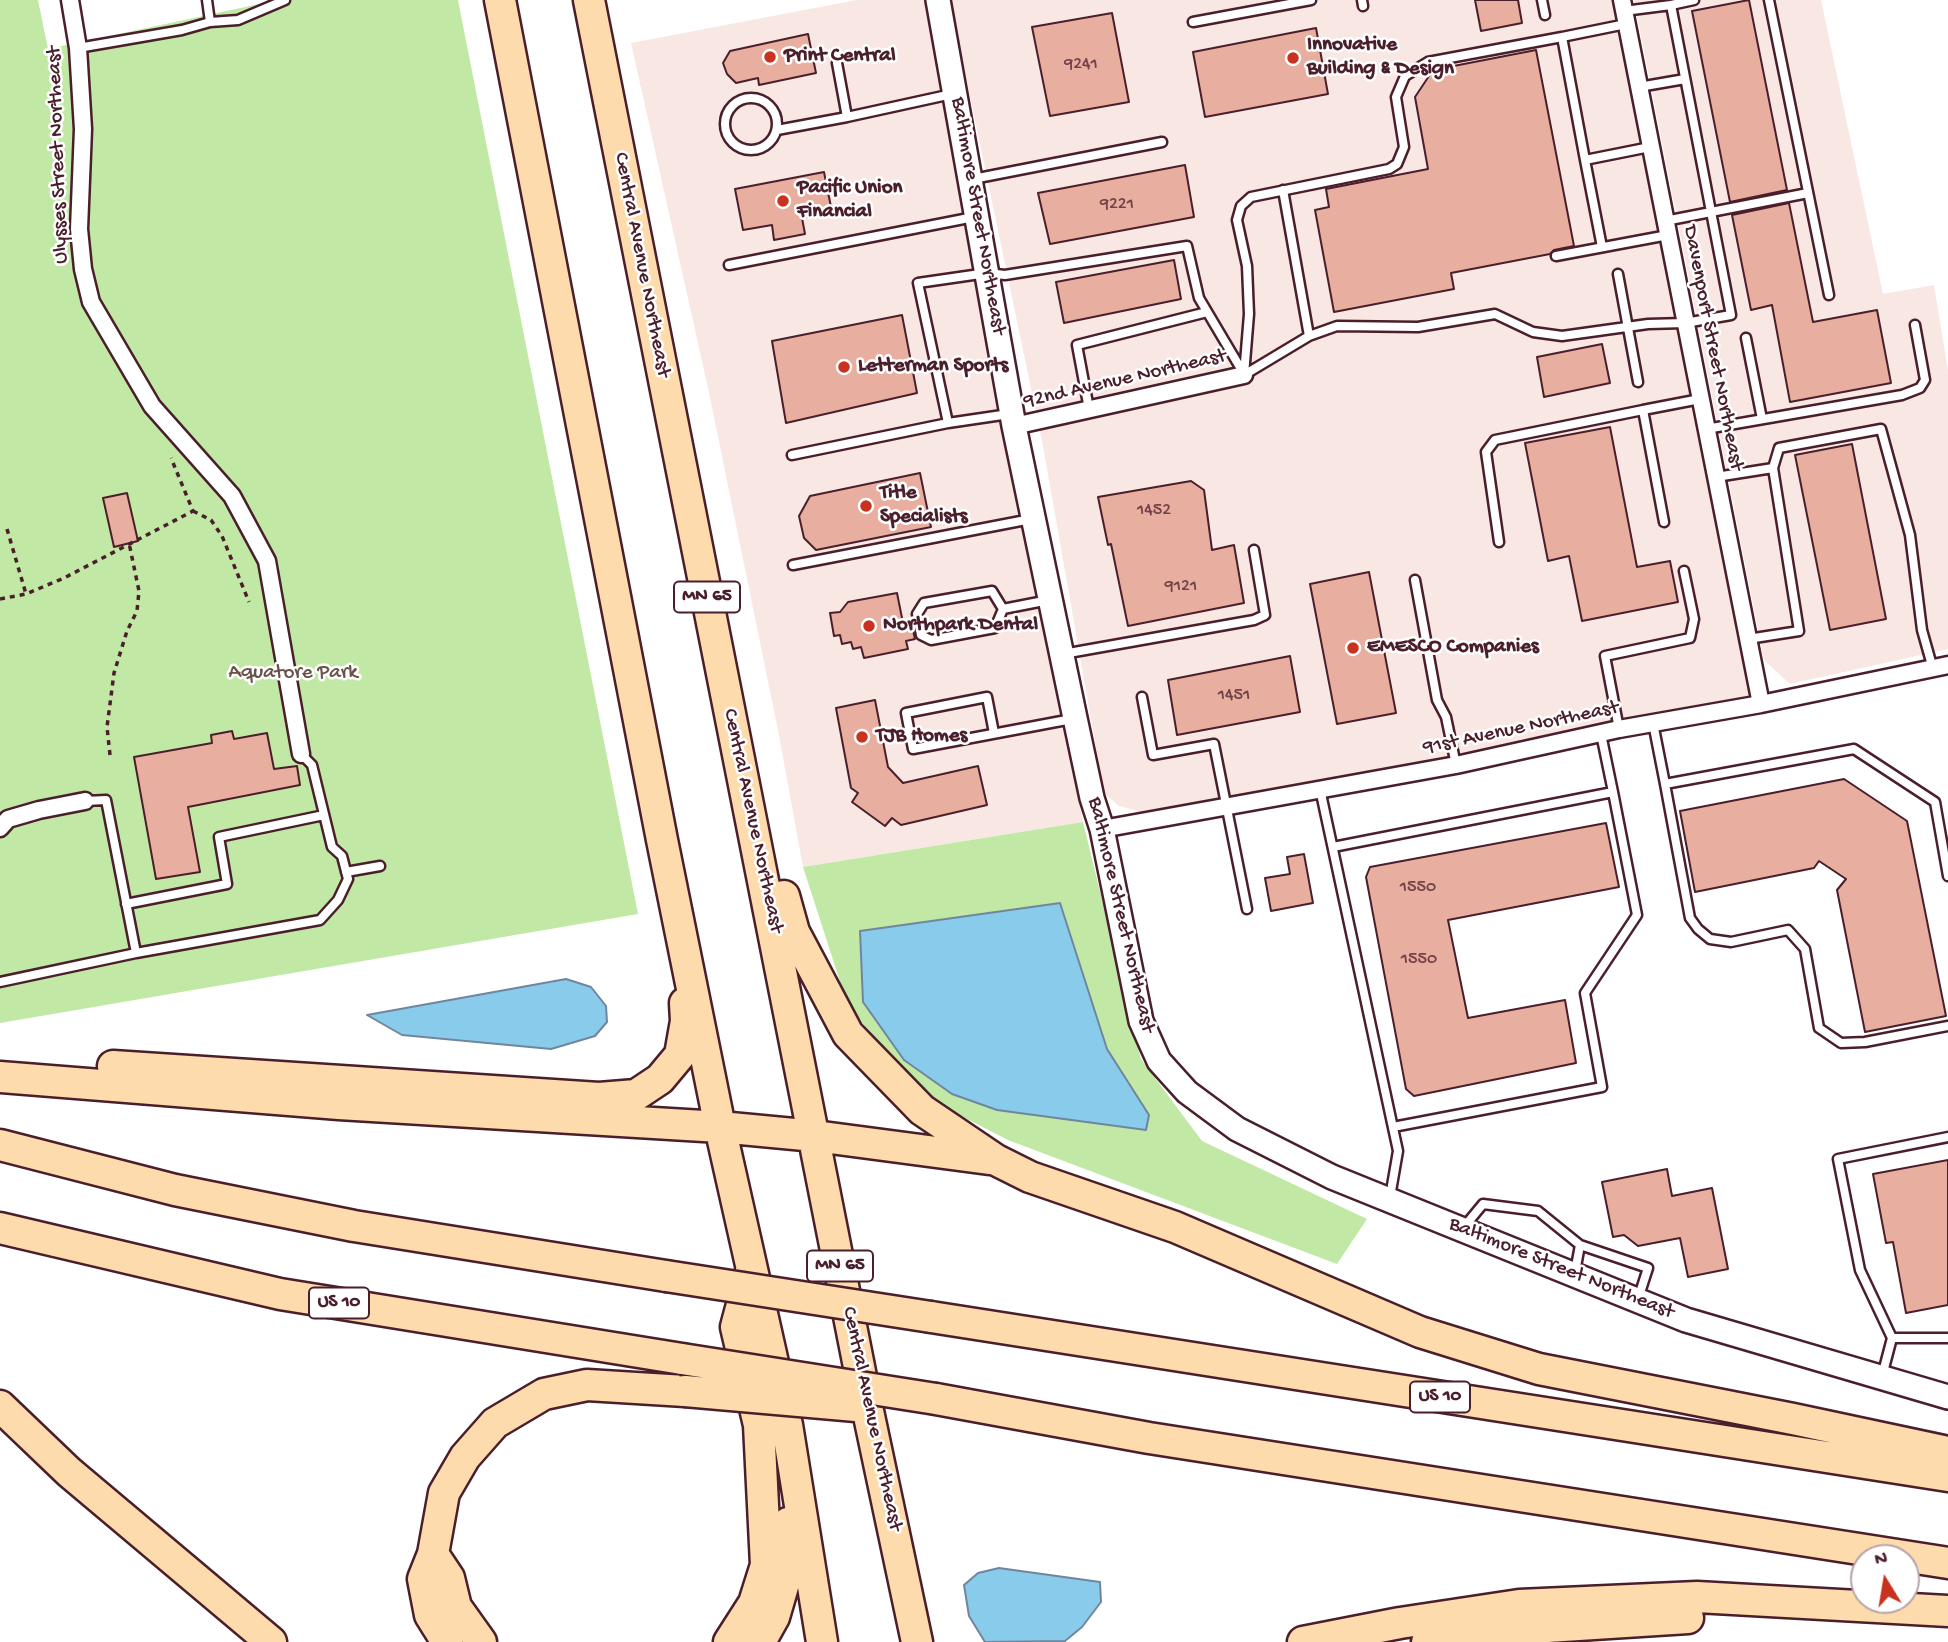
<!DOCTYPE html>
<style>
body{margin:0}
#map{position:relative;width:1948px;height:1642px;overflow:hidden;background:#fff;font-family:"Gochi Hand",sans-serif}
canvas{display:block}
.north{position:absolute;left:1850px;top:1544px;width:70px;height:70px;box-sizing:border-box;background:#fff;border:2px solid #b7a5aa;border-radius:50%;rotate:349deg;font-size:19px;font-weight:700;line-height:28px;text-align:center;color:#4a1f2b}
.north::after{content:'';display:block;margin:auto;width:24px;height:32px;background:#c8321e;clip-path:polygon(50% 0,100% 100%,50% 72%,0 100%)}
</style>
<div id="map">
<canvas width="1948" height="1642"></canvas>
<div class="north">N</div>
</div>
<script>
const g = document.querySelector('canvas').getContext('2d');
g.lineJoin = 'round';
function fillPath(path, color) { g.fillStyle = color; g.fill(path, 'evenodd'); }
const shape = rows => new Path2D(rows.map(r => 'M' + r).join(''));
function trace(path, color, width, dash) { g.strokeStyle = color; g.lineWidth = width; g.lineCap = dash ? 'butt' : 'round'; g.setLineDash(dash || []); g.stroke(path); }
function drawText(font, color, halo, rows, align = 'center') {
  g.font = font + ' "Gochi Hand",sans-serif'; g.lineWidth = 5; g.setLineDash([]); g.textBaseline = 'middle'; g.strokeStyle = halo; g.fillStyle = color; for (const [text, x, y, turn = 0] of rows) {
    g.save(); g.translate(x, y); g.rotate((+turn || 0) * Math.PI / 180); g.textAlign = isNaN(turn) ? turn : align; if (halo) g.strokeText(text, 0, 0); g.fillText(text, 0, 0); g.restore();
  }
}
fillPath(shape([
 [857,0,938,0,1020,501,1083,822,803,867,778,730,708,388,631,43],
 [950,0,1618,0,1761,704,1141,812,1119,806,1104,793,1043,446],
 [1634,0,1821,0,1883,294,1934,285,1948,371,1948,649,1790,684,1764,660]
]), '#f8e7e2');
fillPath(shape([
 [0,0,38,0,48,49,278,0,458,0,638,914,0,1023],
 [1083,822,1141,1059,1202,1141,1367,1219,1337,1264,1008,1140,936,1103,880,1049,845,997,803,867]
]), '#c1e9a5');
const water = shape([
 [1060,903,1107,1049,1149,1115,1146,1130,997,1110,952,1094,904,1060,863,1002,860,931,1060,903],
 [566,979,591,987,606,1006,607,1022,595,1036,551,1049,402,1035,367,1015,566,979],
 [999,1568,1100,1582,1101,1602,1082,1627,1065,1641,985,1642,969,1616,964,1585,978,1573,999,1568]
]);
fillPath(water, '#89cbea');
trace(water, '#70869e', 2);
const building = shape([
 [1475,0,1518,0,1522,23,1481,31,1475,0],
 [1749,0,1787,190,1730,202,1692,11,1749,0],
 [1112,13,1129,102,1050,116,1032,27,1112,13],
 [1316,28,1328,94,1205,117,1193,52,1316,28],
 [808,34,816,73,759,85,758,78,736,83,727,74,723,63,730,51,808,34],
 [1536,50,1574,246,1554,250,1550,254,1451,273,1454,289,1334,312,1315,210,1329,207,1326,189,1428,169,1415,97,1433,70,1536,50],
 [1185,165,1194,217,1050,244,1038,193,1185,165],
 [824,172,832,212,802,218,805,234,774,240,772,225,743,230,735,189,824,172],
 [1789,203,1813,322,1877,310,1891,383,1790,402,1772,305,1751,310,1732,215,1789,203],
 [1174,260,1181,299,1064,323,1056,282,1174,260],
 [902,315,917,393,786,423,772,341,902,315],
 [1602,344,1610,383,1544,397,1537,357,1602,344],
 [1610,427,1637,567,1670,561,1678,602,1582,621,1569,556,1548,561,1525,443,1610,427],
 [1852,444,1886,619,1830,630,1795,455,1852,444],
 [920,473,931,527,816,550,804,538,799,516,810,496,920,473],
 [1191,481,1204,490,1212,550,1234,545,1244,603,1128,626,1111,544,1108,545,1098,497,1191,481],
 [127,493,138,541,114,547,103,498,127,493],
 [1369,572,1396,713,1337,724,1310,584,1369,572],
 [897,593,903,623,911,622,915,639,906,641,908,649,864,658,861,647,853,649,851,642,842,644,840,635,834,636,830,613,840,612,848,602,897,593],
 [1290,656,1300,712,1177,735,1168,680,1290,656],
 [875,700,888,767,903,783,978,766,987,805,901,825,892,818,885,826,852,802,858,793,851,788,836,708,875,700],
 [232,731,234,739,267,733,274,769,297,766,300,785,188,807,200,872,156,879,134,757,212,743,211,735,232,731],
 [1844,779,1907,821,1946,1016,1865,1032,1837,890,1846,879,1819,861,1814,868,1695,892,1680,811,1844,779],
 [1606,823,1619,887,1448,920,1468,1018,1565,1000,1576,1063,1414,1096,1406,1089,1366,877,1370,867,1606,823],
 [1304,854,1313,903,1271,911,1265,878,1290,874,1287,857,1304,854],
 [1948,1160,1948,1305,1906,1313,1893,1242,1886,1243,1873,1174,1948,1160],
 [1667,1169,1672,1196,1712,1188,1728,1269,1688,1277,1680,1238,1638,1246,1624,1235,1613,1237,1602,1182,1667,1169]
]);
fillPath(building, '#e8afa0');
trace(building, '#4a1f2b', 2);
const lane = shape([
 [1362,0,1363,6],
 [1542,0,1545,15],
 [1769,0,1829,295],
 [1671,5,1694,0],
 [210,22,238,20,285,0],
 [1193,22,1311,0],
 [78,48,182,30,210,22,207,0],
 [837,63,847,117],
 [1639,87,1685,79],
 '725 124a26 26 0 1 1 52 0a26 26 0 1 1-52 0Z',
 [777,130,847,117,952,94],
 [1585,160,1562,37,1626,24],
 [973,179,1162,142],
 [1283,190,1309,336],
 [1665,221,1808,193],
 [1602,247,1585,160,1650,147],
 [1556,256,1668,235],
 [729,265,974,217],
 [1618,274,1638,382],
 [1746,338,1762,419],
 [1244,375,1309,336,1337,326,1418,327,1495,314,1533,332,1562,336,1648,324,1685,323,1731,315,1671,5,1624,11],
 [1244,375,1249,314,1247,266,1237,220,1241,206,1251,197,1389,169,1397,164,1404,147,1396,97,1405,76,1428,62,1562,37],
 [1089,409,1077,345,1207,312],
 [948,423,918,283,987,273,1005,275,1187,246,1199,298,1244,374],
 [1706,429,1902,395,1920,388,1925,380,1915,325],
 [792,455,948,423,1009,414],
 [1773,468,1779,448,1881,429,1910,535,1922,630,1933,669],
 [1716,477,1773,468,1799,631,1748,639],
 [1664,522,1643,410,1700,399],
 [1499,542,1486,452,1495,440,1643,410],
 [793,565,1031,519],
 [1415,580,1437,700,1446,717,1456,765],
 [1003,609,992,591,924,603,917,614,921,635,931,640,995,628,1003,609,1049,600],
 [1063,654,1254,620,1265,615,1254,550],
 [1142,697,1153,755,1214,744,1247,909],
 [1653,723,1665,784,1854,749,1935,802,1948,876],
 [1619,729,1605,656,1690,638,1694,619,1684,571],
 [994,733,987,697,906,713,913,749,1072,719],
 [1665,784,1690,918,1698,929,1710,939,1731,942,1788,930,1805,949,1819,1028,1841,1043,1865,1042,1948,1026],
 [1320,789,1398,1151,1390,1197],
 [85,801,106,800,136,953],
 [1333,847,1613,792,1601,734],
 [346,872,380,866],
 [126,904,227,884,219,837,324,815],
 [0,982,136,953,320,920,338,900,348,879,342,856,332,847,312,765,301,754],
 [1393,1127,1602,1087,1585,993,1637,915,1613,792],
 [1464,1227,1483,1204,1538,1211,1580,1245],
 [1575,1272,1580,1245,1648,1268,1638,1299],
 [1892,1338,1860,1270,1838,1159,1948,1137],
 [1882,1376,1892,1338,1948,1338]
]);
const street = shape([
 [70,0,78,48,83,129,79,229,83,269,91,302,152,406,232,496,267,561,301,754],
 [1622,0,1761,704],
 [1014,426,1244,375],
 [0,828,8,819,39,810,85,801],
 [1102,829,1456,765,1619,729,1761,704,1948,665]
]);
const secondary = shape([
 [938,0,1014,426,1075,718,1092,798,1102,829,1141,1021,1159,1061,1187,1092,1237,1129,1332,1177,1686,1320,1948,1397]
]);
const highway = shape([
 [500,0,662,840,720,1127,787,1425,822,1642],
 [589,0,865,1397,917,1642],
 [784,896,794,932,848,1034,922,1110,996,1160,1030,1177,1175,1227,1420,1332,1539,1369,1793,1419,1948,1452],
 [113,1066,599,1098,636,1095,660,1079,680,1055,686,1021,685,1003],
 [0,1077,339,1104,720,1127,815,1136,989,1159],
 [0,1145,175,1190,354,1226,666,1276],
 [0,1228,280,1294,682,1359],
 [931,1317,1948,1476],
 [936,1399,1149,1438,1948,1563],
 [0,1406,69,1472,271,1642],
 [433,1554,449,1578,456,1607,481,1642],
 [447,1642,430,1615,423,1579,433,1554,444,1493,465,1457,495,1423,544,1394,587,1385,685,1391],
 [729,1642,754,1603,766,1565,759,1425,736,1327,751,1271],
 [760,1642,774,1617,788,1569,788,1523],
 [1303,1642,1400,1623,1519,1605,1697,1597,1948,1611],
 [1427,1642,1532,1628,1688,1618]
]);
trace(lane, '#4a1f2b', 13);
trace(street, '#4a1f2b', 21);
trace(secondary, '#4a1f2b', 28);
trace(highway, '#4a1f2b', 35);
trace(shape([
 [193,511,211,520,222,536,249,602],
 [7,529,26,594],
 [0,599,26,594,64,578,193,511,171,458],
 [110,755,107,727,114,673,127,631,137,611,139,591,129,543]
]), '#4a1f2b', 3.5, [5, 5]);
trace(lane, '#fff', 8);
trace(street, '#fff', 16);
trace(secondary, '#fff', 23);
trace(highway, '#fedbac', 30);
const highwayBridge = shape([
 [666,1276,931,1317],
 [682,1359,936,1399],
 [685,1391,856,1406]
]);
trace(highwayBridge, '#4a1f2b', 35, []);
trace(highwayBridge, '#fedbac', 30);
for (const [x, y, r, color] of [
 [770,57,7,"#c8321e"],
 [1293,58,7,"#c8321e"],
 [783,201,7,"#c8321e"],
 [844,367,7,"#c8321e"],
 [866,506,7,"#c8321e"],
 [869,626,7,"#c8321e"],
 [1353,648,7,"#c8321e"],
 [862,737,7,"#c8321e"]
]) { const dot = new Path2D(); dot.arc(x, y, r, 0, 2 * Math.PI); g.fillStyle = color; g.fill(dot); trace(dot, '#fff', 2.5); }
drawText('18px', '#724348', null, [
 ["9241",1081,65],
 ["9221",1117,205],
 ["1452",1154,511],
 ["9121",1181,587],
 ["1451",1234,696],
 ["1550",1418,888],
 ["1550",1419,960]
]);
for (const [x, y, w] of [
 [707,597,66],
 [840,1266,66],
 [339,1303,60],
 [1440,1397,60]
]) { const box = new Path2D(); box.roundRect(x - w / 2, y - 15.5, w, 31, 5); g.fillStyle = '#fff'; g.fill(box); trace(box, '#4a1f2b', 2); }
drawText('bold 19px', '#4a1f2b', null, [
 ["MN 65",707,597],
 ["MN 65",840,1266],
 ["US 10",339,1303],
 ["US 10",1440,1397]
]);
drawText('bold 21px', '#4a1f2b', '#fff', [
 ["Innovative",1307,46],
 ["Building & Design",1307,70],
 ["Print Central",784,57],
 ["Pacific Union",797,189],
 ["Financial",797,213],
 ["Letterman Sports",858,367],
 ["Title",880,494],
 ["Specialists",880,518],
 ["Northpark Dental",883,626],
 ["EMESCO Companies",1367,648],
 ["TJB Homes",876,737]
], 'left');
drawText('21px', '#4a1f2b', '#fff', [
 ["Ulysses Street Northeast",59,155,-92],
 ["Baltimore Street Northeast",977,216,80],
 ["Central Avenue Northeast",641,265,79],
 ["Davenport Street Northeast",1712,348,79],
 ["92nd Avenue Northeast",1125,380,-13],
 ["91st Avenue Northeast",1521,729,-12],
 ["Central Avenue Northeast",752,821,78],
 ["Baltimore Street Northeast",1120,915,77],
 ["Baltimore Street Northeast",1561,1269,22],
 ["Central Avenue Northeast",871,1419,78]
]);
drawText('21px', '#68524a', '#fff', [
 ["Aquatore Park",293,674]
]);
</script>
